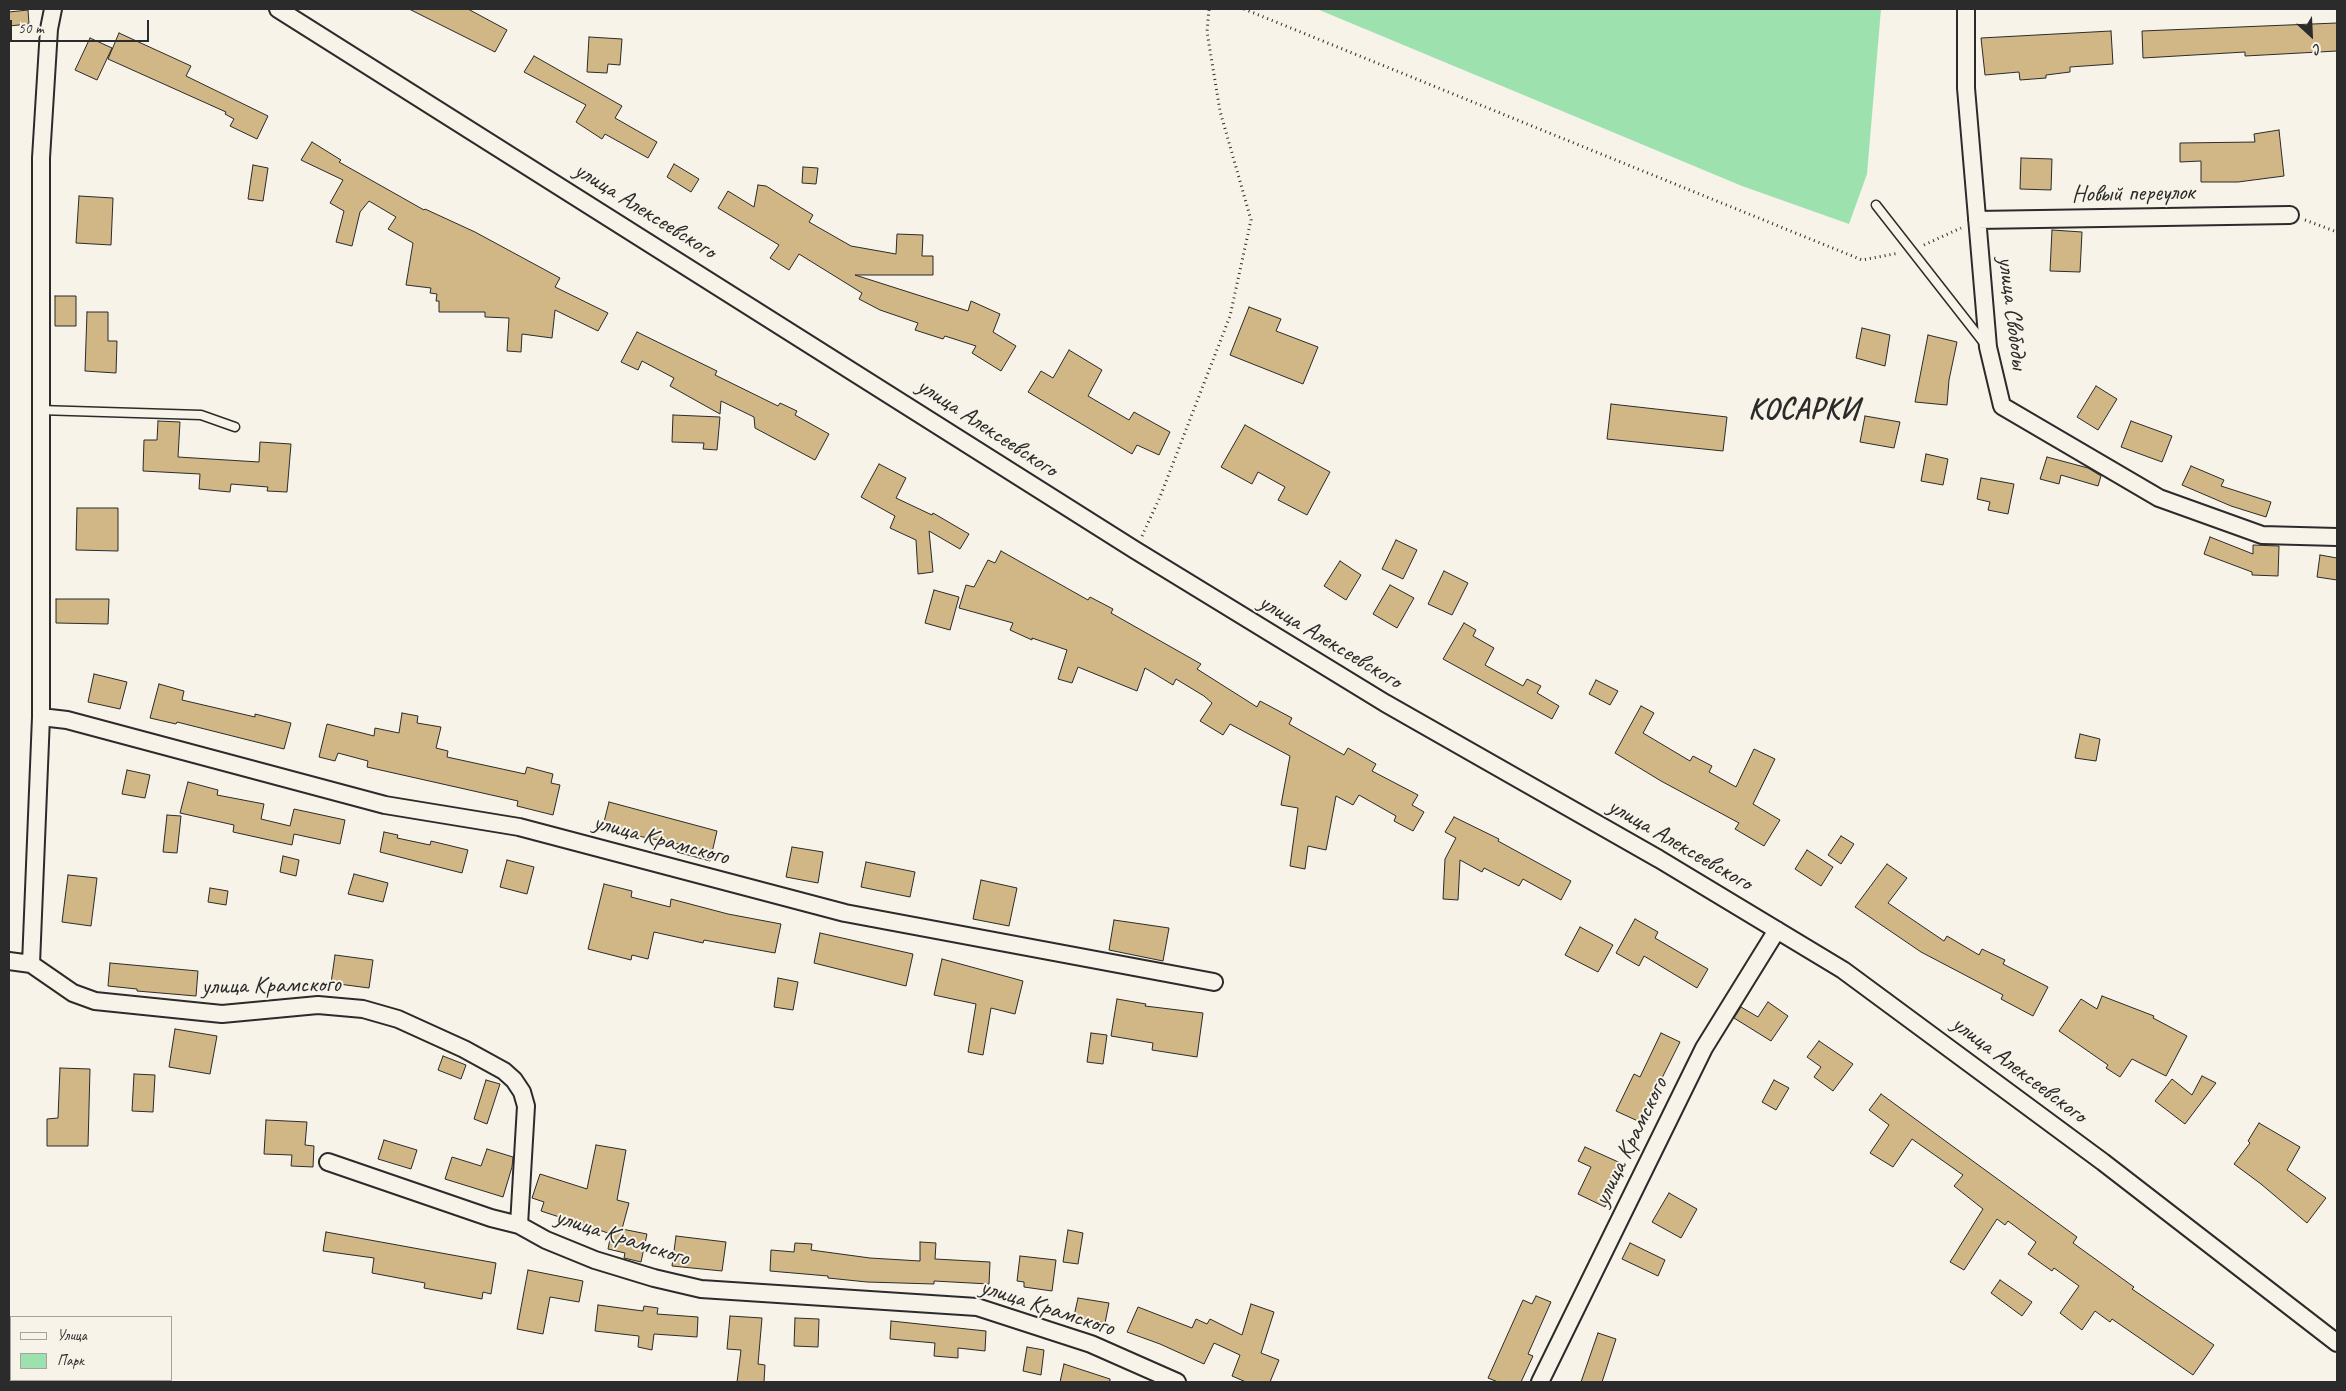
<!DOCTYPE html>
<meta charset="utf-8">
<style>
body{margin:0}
#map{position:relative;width:2346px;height:1391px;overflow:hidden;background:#f7f3e8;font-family:Caveat,sans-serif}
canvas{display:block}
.frame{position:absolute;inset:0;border:10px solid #2b2b2b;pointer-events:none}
.legend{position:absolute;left:10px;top:1316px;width:162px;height:65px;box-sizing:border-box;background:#f7f3e8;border:1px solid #a5a39c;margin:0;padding:6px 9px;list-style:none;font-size:15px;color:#2b2b2b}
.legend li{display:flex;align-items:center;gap:10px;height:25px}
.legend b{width:25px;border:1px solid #a5a39c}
.north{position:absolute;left:2286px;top:10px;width:50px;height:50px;-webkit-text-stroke:4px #f7f3e8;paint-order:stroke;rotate:155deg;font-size:14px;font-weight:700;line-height:20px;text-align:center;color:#2b2b2b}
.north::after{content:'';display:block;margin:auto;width:18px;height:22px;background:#2b2b2b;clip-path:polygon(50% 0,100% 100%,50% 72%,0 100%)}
.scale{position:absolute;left:10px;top:20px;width:139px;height:22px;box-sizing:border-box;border:2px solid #2b2b2b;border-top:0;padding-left:6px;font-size:15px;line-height:18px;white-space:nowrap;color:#2b2b2b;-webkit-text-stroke:4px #f7f3e8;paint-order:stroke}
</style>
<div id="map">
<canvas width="2346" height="1391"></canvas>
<div class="frame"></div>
<ul class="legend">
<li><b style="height:6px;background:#f7f3e8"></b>Улица</li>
<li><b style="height:14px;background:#9de2ae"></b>Парк</li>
</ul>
<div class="north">С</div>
<div class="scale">50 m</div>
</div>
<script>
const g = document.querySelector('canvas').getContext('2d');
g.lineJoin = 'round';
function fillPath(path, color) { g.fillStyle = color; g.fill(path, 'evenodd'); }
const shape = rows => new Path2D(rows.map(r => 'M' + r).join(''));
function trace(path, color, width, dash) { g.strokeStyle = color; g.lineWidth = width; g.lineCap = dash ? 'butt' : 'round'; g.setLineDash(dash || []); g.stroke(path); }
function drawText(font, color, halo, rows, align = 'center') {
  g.font = font + ' Caveat,sans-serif'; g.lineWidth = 4; g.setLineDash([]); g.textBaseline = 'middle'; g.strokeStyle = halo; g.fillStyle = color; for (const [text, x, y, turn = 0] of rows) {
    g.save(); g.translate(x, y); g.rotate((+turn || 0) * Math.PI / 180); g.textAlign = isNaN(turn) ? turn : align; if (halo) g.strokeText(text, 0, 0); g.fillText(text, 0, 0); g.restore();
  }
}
fillPath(shape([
 [1317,9,1881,9,1867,174,1849,224,1742,186]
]), '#9de2ae');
const building = shape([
 [409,9,468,9,507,30,495,52,409,9],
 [28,10,29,24,9,26,9,12,28,10],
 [2337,23,2337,51,2245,56,2245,52,2143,58,2142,31,2337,23],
 [2111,31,2113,64,2070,67,2070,72,2046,75,2046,78,2020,80,2019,72,1985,75,1981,38,2111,31],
 [119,33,191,66,186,76,268,116,257,139,230,126,234,119,225,114,226,112,108,59,119,33],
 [589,37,622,39,620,65,608,64,607,73,587,72,589,37],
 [90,38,112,48,97,80,75,70,90,38],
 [534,56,622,106,615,118,657,142,648,158,605,134,602,139,576,122,586,105,524,72,534,56],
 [2279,130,2284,176,2238,182,2201,182,2201,161,2180,162,2180,143,2255,142,2254,134,2279,130],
 [312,142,341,160,339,162,424,210,425,209,475,232,560,278,555,287,608,313,598,331,555,310,552,338,522,334,521,352,507,351,509,318,485,317,485,312,439,312,439,301,436,301,437,294,430,293,431,288,406,285,413,243,388,229,396,217,369,201,360,212,352,246,336,242,344,211,330,203,343,180,301,160,312,142],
 [2021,158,2052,159,2051,190,2020,189,2021,158],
 [674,164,699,179,691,192,667,177,674,164],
 [253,165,268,168,263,201,248,199,253,165],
 [803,167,818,168,816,184,802,183,803,167],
 [758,185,766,186,813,215,809,222,851,246,896,254,897,234,923,235,922,256,933,256,933,275,855,275,968,311,971,301,1000,314,993,332,1016,346,1001,371,972,353,976,346,945,336,943,339,915,330,918,323,880,310,859,299,862,293,799,254,789,270,770,258,779,245,718,208,728,191,754,207,758,185],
 [79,196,113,198,111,245,76,243,79,196],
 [2052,230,2082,232,2080,272,2050,271,2052,230],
 [55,296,76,296,76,326,55,326,55,296],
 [1249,307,1281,319,1276,331,1318,347,1303,384,1230,355,1249,307],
 [87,312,108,312,108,341,117,341,116,373,85,371,87,312],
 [1862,328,1890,335,1885,366,1856,358,1862,328],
 [637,332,717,371,715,375,778,406,780,403,797,411,795,415,829,434,815,460,755,428,754,417,721,401,720,414,670,386,674,378,642,361,638,370,621,362,637,332],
 [1928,335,1957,342,1949,380,1947,405,1915,402,1928,335],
 [1069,350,1102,370,1088,396,1129,420,1134,412,1170,432,1159,455,1137,445,1132,454,1028,392,1041,371,1053,378,1069,350],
 [2096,386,2117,399,2098,430,2077,417,2096,386],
 [1611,404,1727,417,1723,451,1607,439,1611,404],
 [673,415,720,417,717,450,703,449,704,443,672,442,673,415],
 [1865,416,1900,422,1894,448,1860,442,1865,416],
 [158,421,180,422,178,457,259,462,260,442,291,444,287,492,267,491,268,487,231,484,230,492,199,489,200,474,143,471,144,440,157,440,158,421],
 [2131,421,2172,436,2162,462,2121,447,2131,421],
 [1245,425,1330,472,1307,515,1278,500,1285,487,1258,472,1252,484,1221,467,1245,425],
 [1926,454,1948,459,1943,485,1921,481,1926,454],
 [2047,457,2088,468,2101,476,2098,486,2061,475,2059,484,2040,479,2047,457],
 [879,464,906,478,896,498,932,515,933,513,969,534,960,549,929,531,933,572,918,574,916,540,890,528,895,516,861,497,879,464],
 [2191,466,2224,480,2221,486,2271,502,2266,517,2231,506,2182,485,2191,466],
 [1981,478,2014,484,2008,514,1988,510,1990,502,1977,499,1981,478],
 [77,508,118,508,118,551,76,550,77,508],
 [2210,537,2253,554,2253,545,2279,546,2278,576,2252,575,2252,572,2204,554,2210,537],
 [1396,540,1417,550,1403,579,1382,569,1396,540],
 [1001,551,1088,600,1090,597,1113,609,1111,613,1201,664,1197,669,1257,707,1260,701,1292,718,1289,724,1344,755,1348,748,1376,764,1372,771,1418,795,1412,805,1424,812,1413,831,1394,821,1396,816,1359,795,1353,805,1336,796,1326,850,1308,846,1305,869,1290,866,1298,808,1281,805,1290,756,1230,724,1223,735,1200,721,1212,703,1204,696,1176,679,1173,685,1145,668,1137,691,1078,667,1072,683,1058,679,1067,650,1032,638,1032,640,1010,630,1013,623,959,608,966,585,974,587,988,560,995,563,1001,551],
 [2320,555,2337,558,2337,580,2317,577,2320,555],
 [1340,561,1361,575,1346,600,1324,586,1340,561],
 [1444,571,1468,583,1452,615,1428,604,1444,571],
 [1390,585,1414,598,1397,628,1373,614,1390,585],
 [934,590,959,597,950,630,925,623,934,590],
 [56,599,109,599,108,624,56,623,56,599],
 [1464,623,1476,630,1473,636,1494,648,1485,665,1523,686,1527,679,1541,686,1537,693,1559,706,1552,719,1443,659,1464,623],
 [94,674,127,682,120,709,88,702,94,674],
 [1596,680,1618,691,1610,705,1589,694,1596,680],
 [159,684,184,691,182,700,255,717,255,714,291,723,284,749,177,722,176,724,150,718,159,684],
 [1641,706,1654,713,1643,733,1690,761,1693,756,1712,766,1709,772,1736,787,1754,749,1775,759,1753,804,1780,820,1764,846,1735,829,1739,823,1661,781,1615,753,1641,706],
 [402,713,418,716,417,723,441,727,436,748,448,751,447,757,525,774,527,767,553,774,551,783,560,785,553,815,517,806,518,801,367,767,368,761,338,753,335,761,319,757,327,724,374,736,375,728,399,733,402,713],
 [2080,734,2100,739,2096,761,2075,758,2080,734],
 [127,770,150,775,145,798,122,794,127,770],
 [188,782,218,790,217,795,264,804,261,819,290,826,294,809,345,820,340,844,294,834,292,845,233,832,234,825,180,813,188,782],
 [609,802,717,831,710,861,677,852,679,844,638,836,637,839,612,833,614,824,604,822,609,802],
 [167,815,181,816,177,853,163,852,167,815],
 [1454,817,1499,839,1498,841,1571,881,1561,900,1523,879,1519,886,1484,868,1482,872,1460,860,1458,900,1443,899,1445,859,1456,838,1445,832,1454,817],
 [384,832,398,835,397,838,430,845,431,841,468,850,462,873,380,852,384,832],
 [1841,836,1854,844,1841,864,1828,855,1841,836],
 [792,847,823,852,818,883,786,877,792,847],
 [1807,850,1833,867,1821,886,1795,869,1807,850],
 [283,856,299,860,296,876,280,872,283,856],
 [507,860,534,867,527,894,500,887,507,860],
 [866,862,915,872,910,897,861,887,866,862],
 [1887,864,1907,878,1888,903,1944,941,1947,936,1979,955,1982,949,2005,960,2003,964,2048,987,2033,1016,2001,999,2003,995,1921,952,1855,907,1887,864],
 [354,874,388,883,383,902,348,894,354,874],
 [68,875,97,878,91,926,62,922,68,875],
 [981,880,1017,888,1009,926,973,919,981,880],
 [604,884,632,891,631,897,670,907,671,899,728,914,781,924,775,953,704,940,703,943,654,932,648,959,632,955,631,960,588,949,604,884],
 [210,888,228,891,226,905,208,902,210,888],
 [1635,919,1658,932,1655,938,1708,969,1697,988,1644,956,1639,966,1616,953,1635,919],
 [1114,920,1169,928,1163,961,1109,950,1114,920],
 [1580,927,1613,945,1598,972,1565,955,1580,927],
 [820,933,913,954,906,986,814,963,820,933],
 [335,955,373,960,369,988,331,983,335,955],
 [942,959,1023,981,1015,1014,991,1008,983,1055,968,1052,976,1004,934,995,942,959],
 [110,963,198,971,196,996,137,991,137,989,108,986,110,963],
 [778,978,798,982,793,1010,774,1007,778,978],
 [2102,996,2154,1016,2153,1018,2187,1036,2166,1076,2132,1059,2120,1077,2106,1068,2108,1065,2059,1031,2081,999,2097,1009,2102,996],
 [1117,999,1146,1004,1145,1006,1203,1013,1197,1057,1152,1050,1153,1043,1111,1036,1117,999],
 [1768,1002,1788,1016,1771,1041,1734,1018,1741,1007,1758,1017,1768,1002],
 [175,1029,217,1036,210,1074,169,1067,175,1029],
 [1091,1033,1107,1035,1103,1064,1087,1062,1091,1033],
 [1661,1033,1680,1042,1640,1122,1616,1111,1634,1074,1640,1077,1661,1033],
 [1819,1041,1853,1064,1833,1091,1814,1077,1821,1067,1807,1057,1819,1041],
 [443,1056,466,1065,461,1079,438,1070,443,1056],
 [60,1068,90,1069,88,1146,47,1146,47,1119,58,1118,60,1068],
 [134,1074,155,1075,153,1112,132,1111,134,1074],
 [2202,1076,2216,1083,2185,1124,2155,1101,2172,1079,2192,1095,2202,1076],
 [486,1080,500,1084,487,1124,474,1119,486,1080],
 [1774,1080,1789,1088,1776,1110,1762,1102,1774,1080],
 [1881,1094,2077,1237,2073,1243,2134,1287,2132,1289,2214,1345,2193,1375,2112,1319,2110,1322,2095,1311,2082,1330,2060,1313,2079,1286,2054,1268,2052,1271,2028,1254,2036,1242,2008,1221,2005,1225,1997,1219,1964,1270,1950,1262,1983,1209,1954,1186,1963,1175,1912,1139,1893,1167,1870,1153,1889,1125,1869,1110,1881,1094],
 [266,1120,307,1122,305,1145,314,1146,313,1167,291,1166,292,1155,264,1154,266,1120],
 [2259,1123,2300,1147,2287,1170,2326,1198,2307,1223,2261,1184,2234,1164,2250,1143,2248,1141,2259,1123],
 [384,1140,417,1150,411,1169,378,1159,384,1140],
 [596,1145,626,1150,617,1200,629,1203,622,1229,647,1234,641,1262,624,1258,625,1253,608,1249,611,1234,541,1211,544,1202,532,1198,540,1174,587,1189,596,1145],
 [1585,1147,1625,1165,1605,1207,1578,1194,1591,1167,1578,1161,1585,1147],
 [487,1149,513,1157,512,1167,503,1197,445,1179,452,1157,481,1166,487,1149],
 [1669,1193,1697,1209,1681,1238,1652,1222,1669,1193],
 [1068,1230,1083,1233,1078,1264,1063,1262,1068,1230],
 [326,1232,496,1263,491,1294,483,1292,482,1299,424,1288,425,1283,372,1273,374,1258,323,1251,326,1232],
 [676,1236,726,1242,722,1271,672,1266,676,1236],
 [920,1242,936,1243,935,1259,990,1262,989,1284,934,1281,934,1284,867,1282,828,1278,828,1276,770,1271,771,1250,794,1252,795,1243,812,1244,811,1250,870,1258,920,1261,920,1242],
 [1630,1243,1665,1260,1658,1276,1622,1259,1630,1243],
 [1020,1256,1056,1260,1052,1291,1024,1287,1024,1282,1017,1281,1020,1256],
 [528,1270,583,1281,579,1302,550,1297,543,1334,517,1329,528,1270],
 [2000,1280,2032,1302,2022,1316,1991,1293,2000,1280],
 [1536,1296,1551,1302,1528,1354,1533,1356,1521,1382,1498,1382,1488,1378,1523,1300,1532,1304,1536,1296],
 [1078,1298,1109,1303,1105,1323,1074,1316,1078,1298],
 [1251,1304,1274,1312,1261,1353,1279,1360,1270,1382,1246,1382,1232,1376,1240,1355,1214,1343,1204,1364,1160,1344,1127,1332,1138,1307,1192,1328,1196,1319,1207,1324,1210,1319,1242,1335,1251,1304],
 [598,1305,643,1311,644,1306,658,1308,657,1314,698,1317,697,1337,654,1334,652,1350,638,1347,639,1336,595,1331,598,1305],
 [730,1316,762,1318,758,1364,765,1365,764,1382,737,1382,741,1350,727,1349,730,1316],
 [795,1318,819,1319,818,1347,794,1346,795,1318],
 [891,1321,986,1331,985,1351,958,1348,958,1358,934,1356,935,1343,890,1339,891,1321],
 [1598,1333,1616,1339,1602,1382,1581,1382,1598,1333],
 [1027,1347,1044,1350,1041,1375,1023,1371,1027,1347],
 [1064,1364,1110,1379,1110,1382,1060,1382,1064,1364]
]);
fillPath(building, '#d1b686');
trace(building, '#2b2b2b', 1);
const lane = shape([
 [1876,205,1984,343],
 [39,410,201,415,235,427]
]);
const street = shape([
 [53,9,49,29,41,158,41,717,31,964,73,993,95,1001,222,1014,318,1005,363,1009,398,1019,464,1049,504,1071,514,1080,522,1092,526,1106,519,1225,546,1240,595,1260,654,1278,701,1289,977,1307,1091,1344,1177,1382],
 [278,9,1135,550,1385,703,1659,859,1843,970,2103,1162,2337,1343],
 [1966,9,1966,88,1988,347,2002,406,2159,498,2262,535,2337,537],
 [1977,220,2290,215],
 [41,717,67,720,385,805,519,827,845,913,1214,982],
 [9,961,31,964],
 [328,1162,491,1218,519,1225],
 [1540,1382,1704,1048,1777,930]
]);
trace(lane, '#2b2b2b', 11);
trace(street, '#2b2b2b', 20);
trace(shape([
 [1244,9,1862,260,1899,253],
 [2305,220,2337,232],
 [1924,245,1961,228],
 [1142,536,1160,497,1230,316,1251,220,1220,111,1207,32,1209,9]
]), '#2b2b2b', 3, [1, 4]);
trace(lane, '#f7f3e8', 8);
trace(street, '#f7f3e8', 16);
drawText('24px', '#2b2b2b', '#f7f3e8', [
 ["Новый переулок",2133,194,-1],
 ["улица Алексеевского",645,211,32],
 ["улица Свободы",2012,313,83],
 ["улица Алексеевского",987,428,33],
 ["улица Алексеевского",1330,642,31],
 ["улица Крамского",661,840,15],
 ["улица Алексеевского",1680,845,30],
 ["улица Крамского",271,986,-1],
 ["улица Алексеевского",2019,1070,37],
 ["улица Крамского",1631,1142,-64],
 ["улица Крамского",622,1238,18],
 ["улица Крамского",1047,1308,18]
]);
g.letterSpacing = '1px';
drawText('bold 29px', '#2b2b2b', '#f7f3e8', [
 ["КОСАРКИ",1804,410]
]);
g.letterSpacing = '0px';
</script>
